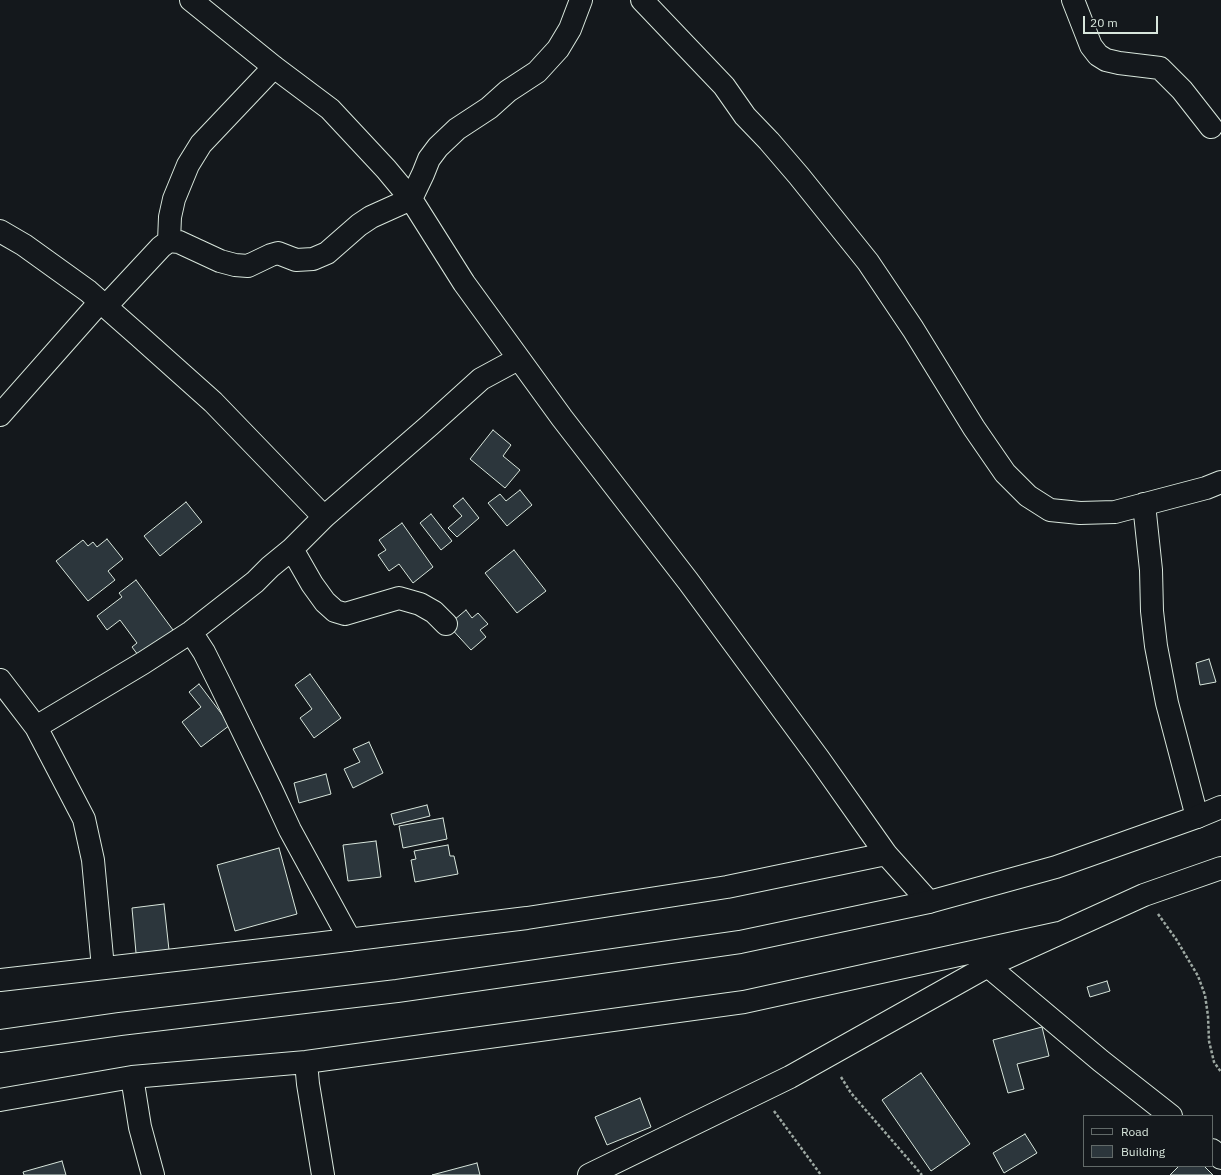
<!DOCTYPE html>
<style>
body{margin:0}
#map{position:relative;width:1221px;height:1175px;overflow:hidden;background:#14181c;font-family:"IBM Plex Sans",sans-serif}
canvas{display:block}
.legend{position:absolute;left:1083px;top:1115px;width:130px;height:52px;box-sizing:border-box;background:#14181c;border:1px solid #626a69;margin:0;padding:5px 7px;list-style:none;font-size:12px;color:#d8e6dc}
.legend li{display:flex;align-items:center;gap:8px;height:20px}
.legend b{width:20px;border:1px solid #626a69}
.scale{position:absolute;left:1083px;top:16px;width:75px;height:18px;box-sizing:border-box;border:2px solid #d8e6dc;border-top:0;padding-left:5px;font-size:12px;line-height:14px;white-space:nowrap;color:#d8e6dc;-webkit-text-stroke:3px #14181c;paint-order:stroke}
</style>
<div id="map">
<canvas width="1221" height="1175"></canvas>
<ul class="legend">
<li><b style="height:5px;background:#14181c"></b>Road</li>
<li><b style="height:11px;background:#2c363c"></b>Building</li>
</ul>
<div class="scale">20 m</div>
</div>
<script>
const g = document.querySelector('canvas').getContext('2d');
g.lineJoin = 'round';
function fillPath(path, color) { g.fillStyle = color; g.fill(path, 'evenodd'); }
const shape = rows => new Path2D(rows.map(r => 'M' + r).join(''));
function trace(path, color, width, dash) { g.strokeStyle = color; g.lineWidth = width; g.lineCap = dash ? 'butt' : 'round'; g.setLineDash(dash || []); g.stroke(path); }
const building = shape([
 [493,430,511,445,503,456,520,470,505,488,470,459,493,430],
 [520,490,532,505,507,526,488,503,500,494,506,501,520,490],
 [463,498,479,518,457,537,448,528,462,516,453,506,463,498],
 [186,502,202,522,160,556,144,536,186,502],
 [431,514,452,541,441,550,420,523,431,514],
 [402,523,433,567,413,583,399,564,389,571,378,555,386,550,379,540,402,523],
 [107,539,123,559,108,571,115,580,88,601,56,561,83,540,88,546,93,542,97,547,107,539],
 [514,550,546,591,517,613,485,573,514,550],
 [136,580,176,634,141,659,132,647,137,643,120,620,107,630,97,616,122,597,119,593,136,580],
 [466,610,472,618,478,613,488,624,480,630,486,637,471,650,448,625,466,610],
 [1209,659,1216,682,1200,685,1196,663,1209,659],
 [310,674,341,718,314,738,300,718,312,709,295,685,310,674],
 [199,684,230,725,201,747,182,722,201,707,189,692,199,684],
 [369,742,383,773,353,788,344,769,360,762,353,749,369,742],
 [326,774,331,794,299,803,294,783,326,774],
 [427,805,430,816,394,825,391,814,427,805],
 [443,818,447,839,403,848,399,826,443,818],
 [376,841,381,877,348,881,343,845,376,841],
 [448,845,450,856,454,856,458,874,415,882,411,860,416,859,414,851,448,845],
 [279,848,297,914,235,931,217,865,279,848],
 [164,904,169,950,136,953,132,908,164,904],
 [1107,981,1110,991,1090,997,1087,987,1107,981],
 [1042,1027,1049,1056,1017,1064,1024,1089,1008,1093,993,1040,1042,1027],
 [921,1073,970,1144,931,1171,882,1100,921,1073],
 [640,1098,651,1127,607,1145,595,1117,640,1098],
 [1025,1134,1037,1153,1004,1173,993,1153,1025,1134],
 [62,1161,66,1175,24,1175,23,1172,62,1161],
 [477,1163,480,1175,432,1175,477,1163],
 [1179,1166,1204,1166,1213,1175,1170,1175,1179,1166]
]);
fillPath(building, '#2c363c');
trace(building, '#d8e6dc', 1);
const minor = shape([
 [191,0,274,67,330,109,386,169,411,199,464,283,562,418,688,581,819,759,886,854,929,902],
 [642,0,724,86,745,116,769,141,799,176,868,262,913,329,974,428,1005,473,1028,496,1050,510,1080,513,1115,512,1206,488,1221,482],
 [1073,0,1091,46,1098,55,1106,60,1119,63,1160,68,1182,90,1211,127],
 [0,231,24,245,88,291,138,335,213,402,324,517],
 [169,241,170,217,174,199,188,165,201,144,274,67],
 [106,306,161,247,169,241,179,242,220,261,235,265,248,266,271,255,278,253,296,260,313,259,327,253,359,225,371,217,411,199,423,174,429,159,438,147,457,129,489,108,508,91,537,72,558,49,570,29,581,0],
 [0,415,100,302],
 [1144,504,1151,570,1152,611,1156,646,1167,703,1197,817],
 [292,549,312,584,325,602,335,611,345,614,399,598,420,604,434,612,446,624],
 [191,632,204,652,220,684,271,789,290,830,350,940],
 [0,680,36,727,84,819,93,860,103,968],
 [36,727,143,663,191,632,255,582,270,567,292,549,324,517,430,425,481,379,518,359],
 [988,966,1101,1061,1171,1116],
 [0,980,315,944,527,918,727,887,886,854],
 [306,1062,308,1084,323,1175],
 [132,1077,140,1127,153,1175],
 [0,1100,132,1077,306,1062,744,1002,1059,933],
 [1212,1150,1221,1158],
 [589,1175,790,1077,988,966,1144,895,1221,868]
]);
const major = shape([
 [0,1041,120,1024,397,991,740,942,929,902,1056,867,1197,817,1221,807]
]);
trace(minor, '#d8e6dc', 24);
trace(major, '#d8e6dc', 24);
trace(shape([
 [1158,914,1176,939,1198,976,1205,995,1208,1016,1209,1041,1214,1062,1221,1072],
 [841,1077,851,1093,922,1175],
 [774,1111,821,1175]
]), '#9da8a2', 2.5, [3, 2]);
trace(minor, '#14181c', 22);
trace(major, '#14181c', 22);
</script>
